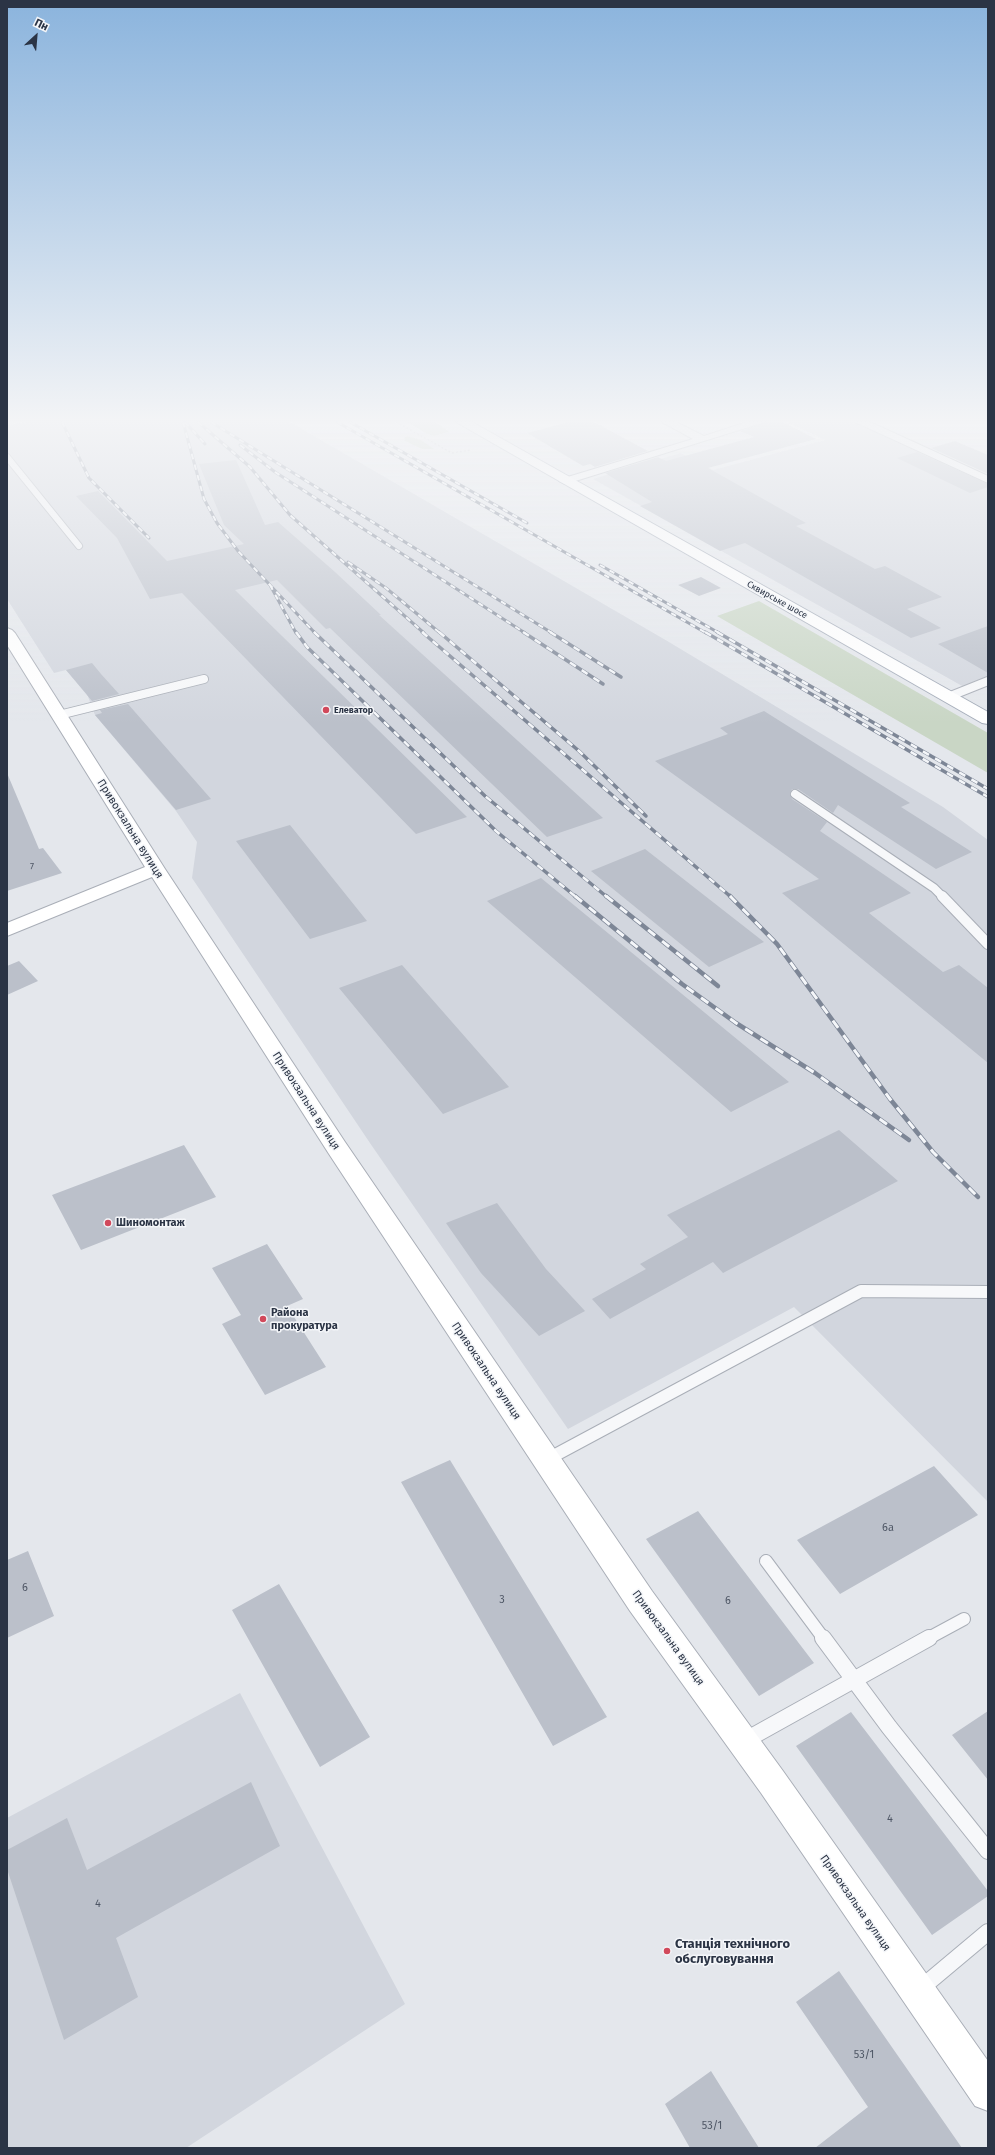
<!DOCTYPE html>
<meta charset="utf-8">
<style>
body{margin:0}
#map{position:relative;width:995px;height:2155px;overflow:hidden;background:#e4e7ec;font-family:"Fira Sans",sans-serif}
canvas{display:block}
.frame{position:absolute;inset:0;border:8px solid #2b3445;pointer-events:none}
.north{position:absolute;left:16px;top:16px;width:40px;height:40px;-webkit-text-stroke:3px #f4f6f9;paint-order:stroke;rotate:26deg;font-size:11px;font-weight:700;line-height:16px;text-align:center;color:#2b3445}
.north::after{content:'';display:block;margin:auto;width:14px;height:18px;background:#2b3445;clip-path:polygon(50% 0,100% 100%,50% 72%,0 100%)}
</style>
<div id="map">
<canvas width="995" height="2155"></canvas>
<div class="frame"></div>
<div class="north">Пн</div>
</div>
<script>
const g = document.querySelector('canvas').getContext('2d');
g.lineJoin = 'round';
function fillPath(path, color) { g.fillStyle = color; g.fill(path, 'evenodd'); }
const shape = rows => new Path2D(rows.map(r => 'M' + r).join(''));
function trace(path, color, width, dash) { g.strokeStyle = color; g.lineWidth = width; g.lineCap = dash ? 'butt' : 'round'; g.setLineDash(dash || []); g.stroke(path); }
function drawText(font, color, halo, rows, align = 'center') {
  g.font = font + ' "Fira Sans",sans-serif'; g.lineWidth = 3; g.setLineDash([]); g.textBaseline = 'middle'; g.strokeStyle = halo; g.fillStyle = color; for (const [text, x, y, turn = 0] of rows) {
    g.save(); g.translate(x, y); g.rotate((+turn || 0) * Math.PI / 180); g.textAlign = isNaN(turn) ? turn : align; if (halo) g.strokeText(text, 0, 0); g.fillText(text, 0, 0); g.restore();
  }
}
fillPath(shape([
 [27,422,290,422,669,642,943,807,988,840,988,1502,794,1307,568,1429,372,1146,192,878,197,842,176,811,95,715,87,694,66,670,54,673,7,599,7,425],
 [787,422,853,422,988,484,988,677,964,687,593,479,681,453,713,470,825,440],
 [240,1693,405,2004,186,2148,7,2148,7,1818]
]), '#d2d6de');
fillPath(shape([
 [408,422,436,422,449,432,434,436,427,434],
 [407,436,421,440,434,449,422,449,405,441,404,438],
 [759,601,988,733,988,773,717,616]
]), '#c9d6c5');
fillPath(shape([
 [569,422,594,422,648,451,595,467,590,464,583,466,527,433],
 [766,422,783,422,816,439,708,468,806,523,796,526,875,569,885,566,942,597,907,609,941,628,911,638,745,543,720,551,640,506,652,502,605,473,658,457,666,461,754,437,740,431],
 [955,441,988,455,988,474,931,448],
 [917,452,988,484,988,487,970,493,897,458],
 [236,460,265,525,278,522,335,572,381,615,379,615,603,818,547,837,330,628,326,629,277,580,235,590,467,817,416,834,182,593,150,599,117,538,76,496,98,491,167,561,244,544,224,525,199,464],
 [701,577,721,588,699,596,678,585],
 [988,626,988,673,938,644],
 [92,663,101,674,119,694,92,701,66,670],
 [128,704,211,799,176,810,95,715,102,713,100,710],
 [764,711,910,803,901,807,972,852,936,869,838,805,833,813,798,789,792,789,790,793,792,799,827,822,820,831,911,893,869,913,943,972,959,965,988,988,988,1063,782,893,819,879,655,761,728,734,720,728],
 [7,773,39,849,43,848,62,873,7,891],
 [290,825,367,921,310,939,236,841],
 [645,849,764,942,709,967,591,871],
 [541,878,789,1082,731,1112,487,901],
 [19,961,38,981,7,995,7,966],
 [402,965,509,1087,443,1114,339,988],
 [839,1130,898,1181,723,1273,713,1262,610,1319,592,1299,646,1269,640,1264,688,1237,667,1215],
 [184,1145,216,1197,81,1250,52,1195],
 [497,1203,546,1269,585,1311,539,1336,481,1273,446,1223],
 [267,1244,303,1299,287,1306,326,1367,265,1395,222,1324,241,1315,212,1268],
 [450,1460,607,1717,553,1746,401,1482],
 [934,1466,978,1515,840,1594,797,1540],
 [698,1511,814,1663,759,1696,646,1539],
 [28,1551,54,1616,7,1638,7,1560],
 [279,1584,370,1737,320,1767,232,1610],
 [988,1711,988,1780,952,1735],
 [851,1712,988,1891,988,1896,932,1935,796,1746],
 [251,1782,280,1846,116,1938,138,1997,64,2040,7,1869,7,1850,67,1818,87,1870],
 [839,1971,962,2148,815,2148,868,2107,796,2002],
 [711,2071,759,2148,690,2148,665,2104]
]), '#bbc0ca');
const laneFar4 = shape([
 [7,457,79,546]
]);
const laneFar3 = shape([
 [948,697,988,681],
 [59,715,204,679],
 [795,794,934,888,943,897]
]);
const laneFar2 = shape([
 [942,896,988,944]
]);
const laneFar1 = shape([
 [546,1460,861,1291,988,1292],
 [766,1561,824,1639],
 [927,1639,964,1619]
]);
const lane = shape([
 [823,1638,889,1727,988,1851],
 [744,1741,929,1638],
 [920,1989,988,1932]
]);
const street = shape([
 [662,422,676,422,704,436,747,422,765,422,569,483,565,484,559,481,561,479,693,439,662,422],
 [855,422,870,422,988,476,988,483,855,422]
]);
const secondary = shape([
 [7,628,12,630,15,633,165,869,345,1142,652,1591,783,1771,988,2061,988,2111,975,2106,761,1793,630,1611,329,1154,152,877,7,936,7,923,145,867,7,645,7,628]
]);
const primary = shape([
 [456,422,472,422,988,712,988,724,982,723,456,422]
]);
trace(laneFar4, '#a9aeb7', 8);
trace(laneFar3, '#a9aeb7', 10);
trace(laneFar2, '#a9aeb7', 12);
trace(laneFar1, '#a9aeb7', 14);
trace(lane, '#a9aeb7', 18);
trace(street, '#a9aeb7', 2);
trace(secondary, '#a9aeb7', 2);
trace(primary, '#a3abb8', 2);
trace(shape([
 [396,422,452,453,471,450]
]), '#c2c5cb', 1.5, [2, 2]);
trace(laneFar4, '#f7f8fa', 6);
trace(laneFar3, '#f7f8fa', 8);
trace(laneFar2, '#f7f8fa', 10);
trace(laneFar1, '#f7f8fa', 12);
trace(lane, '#f7f8fa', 16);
fillPath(street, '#f7f8fa');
fillPath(secondary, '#fff');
fillPath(primary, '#fff');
const railFar2 = shape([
 [62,422,89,478,149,538],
 [183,422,204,499,217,523,238,551,315,633],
 [185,422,205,444],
 [198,422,250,467,290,515,424,633],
 [211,422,552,633],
 [337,422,706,633],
 [350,422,527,523],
 [240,445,275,472,525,633],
 [348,562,386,588,440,633],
 [600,565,719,633],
 [270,585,296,633]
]);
const railFar1 = shape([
 [296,632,307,647,496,831,576,897],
 [314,632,485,796,607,897],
 [422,632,731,897],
 [439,632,579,751,646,816],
 [523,632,603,684],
 [550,632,621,677],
 [705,632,988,797],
 [717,632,988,789]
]);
const rail = shape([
 [575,896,682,984,736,1023,815,1073,909,1140],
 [606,896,718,986],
 [730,896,777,944,890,1099,933,1152,978,1197]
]);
trace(railFar2, '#7d8696', 3);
trace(railFar1, '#7d8696', 3.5);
trace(rail, '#7d8696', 4.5);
trace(railFar2, '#f4f6f9', 2, [5.5]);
trace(railFar1, '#f4f6f9', 2.5, [7]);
trace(rail, '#f4f6f9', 3, [9]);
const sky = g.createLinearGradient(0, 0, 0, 724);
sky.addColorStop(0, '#8bb4dd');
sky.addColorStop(0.58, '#f3f4f6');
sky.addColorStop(1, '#f3f4f600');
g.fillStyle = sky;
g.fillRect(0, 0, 995, 724);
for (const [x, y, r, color] of [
 [326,710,4,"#d1495b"],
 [108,1223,4,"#d1495b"],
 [263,1319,4,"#d1495b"],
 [667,1951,4,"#d1495b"]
]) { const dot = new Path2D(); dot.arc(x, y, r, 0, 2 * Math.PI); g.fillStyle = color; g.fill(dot); trace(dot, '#f4f6f9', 1.5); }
drawText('9px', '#2b3445', '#f4f6f9', [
 ["Сквирське шосе",777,600,29]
]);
drawText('bold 9px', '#2b3445', '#f4f6f9', [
 ["Елеватор",334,710]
], 'left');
drawText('9px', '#4f5766', null, [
 ["7",32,866]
]);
drawText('11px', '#2b3445', '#f4f6f9', [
 ["Привокзальна вулиця",130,829,58],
 ["Привокзальна вулиця",306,1101,57],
 ["Привокзальна вулиця",486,1371,56],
 ["Привокзальна вулиця",668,1638,54],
 ["Привокзальна вулиця",855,1903,55]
]);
drawText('bold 11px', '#2b3445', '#f4f6f9', [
 ["Шиномонтаж",116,1223],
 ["Района",271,1313],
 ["прокуратура",271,1326]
], 'left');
drawText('11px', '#4f5766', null, [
 ["6а",888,1528],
 ["6",25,1588],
 ["3",502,1600],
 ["6",728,1601],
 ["4",890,1819],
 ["4",98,1904],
 ["53/1",864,2055],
 ["53/1",712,2126]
]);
drawText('bold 13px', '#2b3445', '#f4f6f9', [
 ["Станція технічного",675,1944],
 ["обслуговування",675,1959]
], 'left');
</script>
